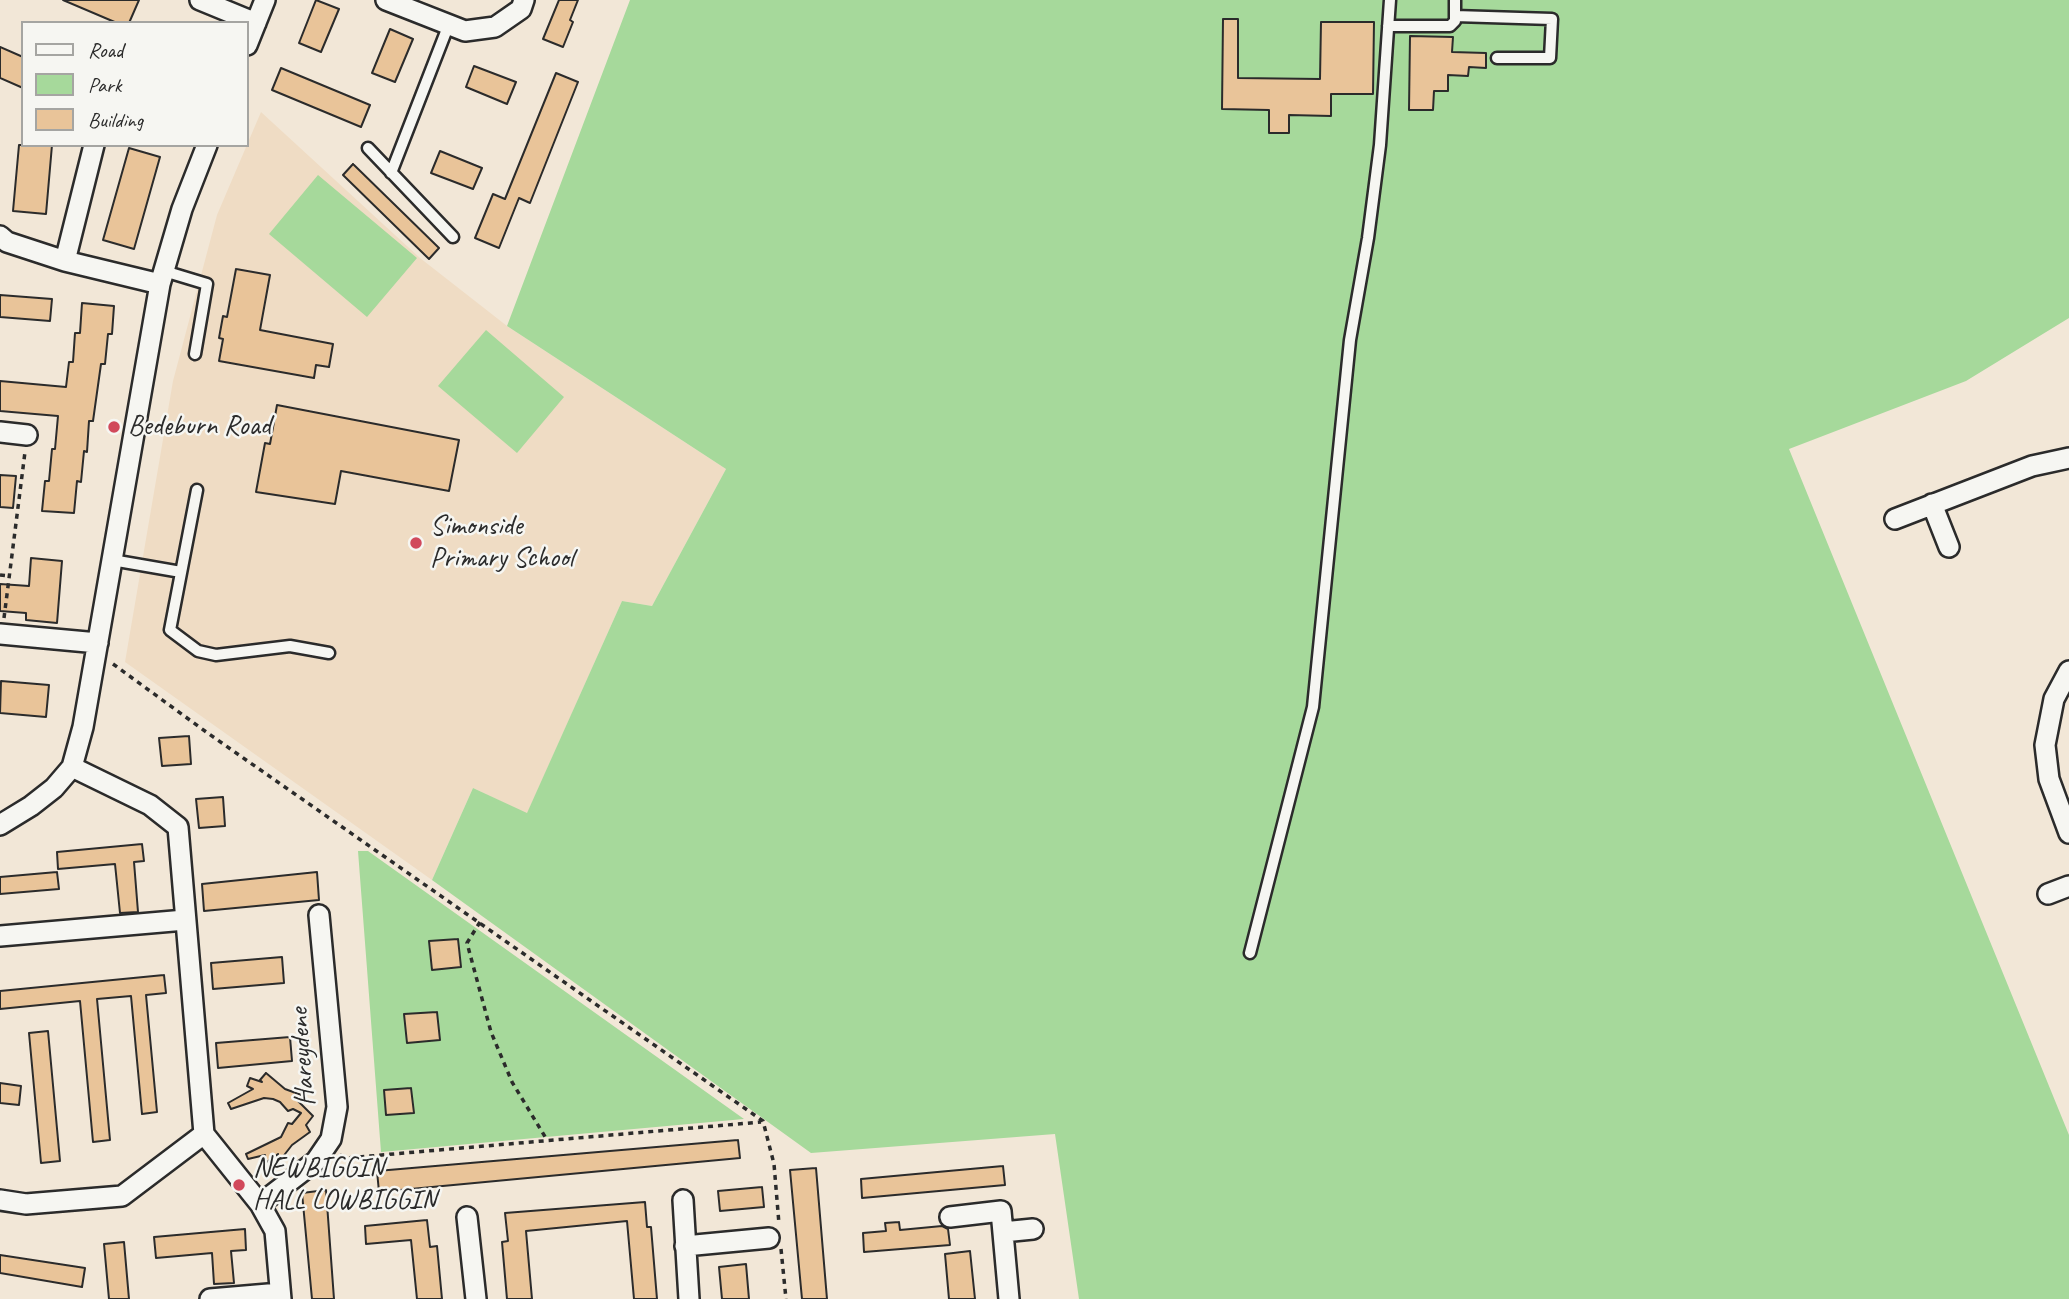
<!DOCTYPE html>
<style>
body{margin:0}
#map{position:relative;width:2069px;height:1299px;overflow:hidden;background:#f2e7d7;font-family:Caveat,sans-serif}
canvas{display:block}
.legend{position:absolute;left:21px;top:21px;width:228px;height:126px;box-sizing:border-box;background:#f6f6f2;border:2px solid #a5a5a2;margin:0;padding:9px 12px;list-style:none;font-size:21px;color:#2b2b2b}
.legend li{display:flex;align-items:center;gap:14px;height:35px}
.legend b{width:35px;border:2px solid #a5a5a2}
</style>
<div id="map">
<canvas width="2069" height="1299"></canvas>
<ul class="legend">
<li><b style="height:9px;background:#f6f6f2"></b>Road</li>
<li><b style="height:19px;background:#a6d99b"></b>Park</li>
<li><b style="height:19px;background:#e9c499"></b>Building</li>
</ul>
</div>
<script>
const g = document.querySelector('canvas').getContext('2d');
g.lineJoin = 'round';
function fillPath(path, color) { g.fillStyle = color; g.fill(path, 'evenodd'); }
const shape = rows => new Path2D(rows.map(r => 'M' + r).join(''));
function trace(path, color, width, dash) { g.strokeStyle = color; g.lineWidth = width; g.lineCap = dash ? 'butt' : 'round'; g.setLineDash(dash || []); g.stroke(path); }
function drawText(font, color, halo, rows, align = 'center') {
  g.font = font + ' Caveat,sans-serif'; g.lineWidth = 5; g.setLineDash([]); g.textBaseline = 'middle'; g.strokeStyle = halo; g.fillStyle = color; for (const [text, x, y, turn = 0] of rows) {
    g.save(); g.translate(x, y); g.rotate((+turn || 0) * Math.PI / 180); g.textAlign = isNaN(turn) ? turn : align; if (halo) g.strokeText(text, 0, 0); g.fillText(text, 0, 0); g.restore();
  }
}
fillPath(shape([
 [261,112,420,258,507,326,726,469,652,606,622,601,527,814,473,788,432,880,125,662,173,381,217,215]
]), '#efdcc4');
fillPath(shape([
 [630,0,2069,0,2069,318,1966,381,1789,449,2069,1135,2069,1299,1079,1299,1055,1134,811,1153,432,880,473,788,527,813,622,601,652,606,726,469,507,326],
 [318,175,417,258,367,317,269,234],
 [486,330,564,397,517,453,438,386],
 [358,851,368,851,744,1119,381,1152]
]), '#a6d99b');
const building = shape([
 [63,0,139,0,129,23,117,23,63,0],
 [316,0,339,9,321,52,299,43,316,0],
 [559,0,578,0,570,20,573,22,563,47,543,39,559,0],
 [1223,19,1238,19,1238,78,1320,79,1321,22,1374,22,1373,94,1331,94,1331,116,1289,115,1289,133,1269,133,1269,110,1222,109,1223,19],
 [390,29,413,39,395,82,372,73,390,29],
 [1410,36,1453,37,1452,52,1486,53,1486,68,1469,67,1468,76,1448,75,1448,91,1434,91,1433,110,1409,110,1410,36],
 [0,47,23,57,23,88,0,78,0,47],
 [474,66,516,82,507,104,466,87,474,66],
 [281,68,370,105,361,127,272,90,281,68],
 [556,73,578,82,530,203,519,198,499,248,475,238,493,194,505,199,556,73],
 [19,145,52,145,46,214,13,211,19,145],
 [129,148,160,157,134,249,103,240,129,148],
 [440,151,482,168,473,189,431,173,440,151],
 [353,164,439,248,429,259,343,175,353,164],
 [236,269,270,275,260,330,333,344,329,367,316,365,314,378,219,361,223,339,219,338,223,316,227,317,236,269],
 [0,295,52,299,50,321,0,317,0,295],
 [82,303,114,306,112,334,108,334,105,364,101,364,93,421,89,421,87,452,84,451,81,482,77,481,74,513,42,511,45,481,49,481,52,449,55,449,58,416,0,411,0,381,66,387,69,362,73,362,75,333,80,333,82,303],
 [277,405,459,440,449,491,341,471,335,504,256,492,265,443,270,444,277,405],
 [0,475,16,476,13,508,0,507,0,475],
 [31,558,62,561,57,623,26,620,26,613,0,611,0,584,29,586,31,558],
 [1,681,49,685,46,717,0,713,1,681],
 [189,736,191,764,162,766,159,738,189,736],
 [223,797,225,826,199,828,196,799,223,797],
 [142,844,144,861,134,862,138,912,120,913,115,864,58,869,57,852,142,844],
 [57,872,59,889,0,894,0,877,57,872],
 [317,872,319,900,204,911,202,884,317,872],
 [458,939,461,967,432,970,429,941,458,939],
 [282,957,284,983,213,989,211,963,282,957],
 [164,975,166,993,146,995,157,1112,142,1114,131,996,97,999,110,1140,93,1142,80,1001,0,1009,0,991,164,975],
 [437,1012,440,1040,407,1043,404,1014,437,1012],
 [48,1031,60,1161,41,1163,29,1033,48,1031],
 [290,1037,292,1061,218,1068,216,1043,290,1037],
 [266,1073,285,1089,304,1096,303,1102,298,1101,313,1116,306,1125,310,1132,292,1145,278,1163,275,1161,278,1154,264,1164,261,1161,265,1155,248,1159,246,1154,281,1137,288,1123,292,1124,301,1113,293,1109,288,1111,280,1102,273,1099,264,1098,231,1109,228,1103,253,1089,247,1086,250,1078,262,1082,260,1080,266,1073],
 [0,1083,21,1086,19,1105,0,1103,0,1083],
 [411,1088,414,1113,386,1115,384,1090,411,1088],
 [738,1140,740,1158,379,1192,377,1171,738,1140],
 [1003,1166,1005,1185,862,1198,861,1179,1003,1166],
 [816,1168,827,1299,802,1299,790,1170,816,1168],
 [762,1187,764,1207,720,1211,718,1191,762,1187],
 [326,1190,334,1299,312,1299,302,1193,326,1190],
 [645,1202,647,1227,651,1227,657,1299,634,1299,627,1221,526,1231,532,1299,507,1299,502,1242,508,1241,505,1213,645,1202],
 [427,1220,430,1247,437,1246,442,1299,417,1299,411,1240,366,1244,365,1226,427,1220],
 [899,1222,900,1230,942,1226,948,1229,950,1245,864,1252,863,1233,886,1231,885,1223,899,1222],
 [245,1229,246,1250,231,1251,234,1283,214,1284,212,1253,156,1258,154,1237,245,1229],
 [124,1242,129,1299,109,1299,104,1244,124,1242],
 [970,1251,975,1299,949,1299,945,1254,970,1251],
 [0,1255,85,1268,82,1287,0,1273,0,1255],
 [746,1264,749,1299,722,1299,719,1267,746,1264]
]);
fillPath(building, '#e9c499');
trace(building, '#2b2b2b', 2);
const service = shape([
 [1455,16,1552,19,1550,58,1497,58],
 [1388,26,1450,26,1455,21,1455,0],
 [368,148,453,237],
 [391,173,449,24],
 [164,271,207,284,195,354],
 [197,490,170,630,198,651,216,655,290,646,329,653],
 [112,560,181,572],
 [1250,953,1313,707,1350,340,1368,238,1380,145,1390,0]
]);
const minor = shape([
 [200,0,256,23],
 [386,0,465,31,495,27,521,9,524,0],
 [247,45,265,0],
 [94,145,65,261,160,284],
 [0,236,7,242,65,261],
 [0,432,27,435],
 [1932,504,1949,547],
 [1895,519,2032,466,2069,458],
 [0,634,98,643],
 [2069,671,2054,699,2045,745,2049,779,2069,833],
 [72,767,150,805,178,827,204,1134,260,1204,275,1231,281,1299],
 [0,825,31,806,54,788,72,767,83,727,160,284,182,209,207,145],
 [2048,894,2069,886],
 [0,936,185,920],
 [0,1200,26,1204,122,1196,204,1134],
 [683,1200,689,1299],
 [260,1204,316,1161,331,1139,337,1107,319,915],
 [467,1217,476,1299],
 [950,1217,1001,1211,1009,1299],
 [1003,1232,1033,1229],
 [685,1246,769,1238],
 [210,1299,280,1293]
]);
trace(service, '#2b2b2b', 15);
trace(minor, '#2b2b2b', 24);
trace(shape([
 [0,575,9,576],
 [4,618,25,452],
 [113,664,209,734,763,1121,774,1164,779,1224],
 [480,922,467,943,491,1032,512,1082,547,1140],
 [340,1155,347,1158,761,1122],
 [781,1249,786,1299]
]), '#2b2b2b', 3.5, [5, 5]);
trace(service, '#f6f6f2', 10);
trace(minor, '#f6f6f2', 19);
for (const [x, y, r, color] of [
 [114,427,7,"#d1495b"],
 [416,543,7,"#d1495b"],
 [239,1185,7,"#d1495b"]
]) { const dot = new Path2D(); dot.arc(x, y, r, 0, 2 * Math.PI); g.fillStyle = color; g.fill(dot); trace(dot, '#f6f6f2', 2.5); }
drawText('28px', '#2b2b2b', '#f6f6f2', [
 ["Bedeburn Road",128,427],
 ["Simonside",430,527],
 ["Primary School",430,559],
 ["NEWBIGGIN",253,1169],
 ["HALL LOWBIGGIN",253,1201]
], 'left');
drawText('28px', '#2b2b2b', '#f6f6f2', [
 ["Hareydene",303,1057,-94]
]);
</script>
